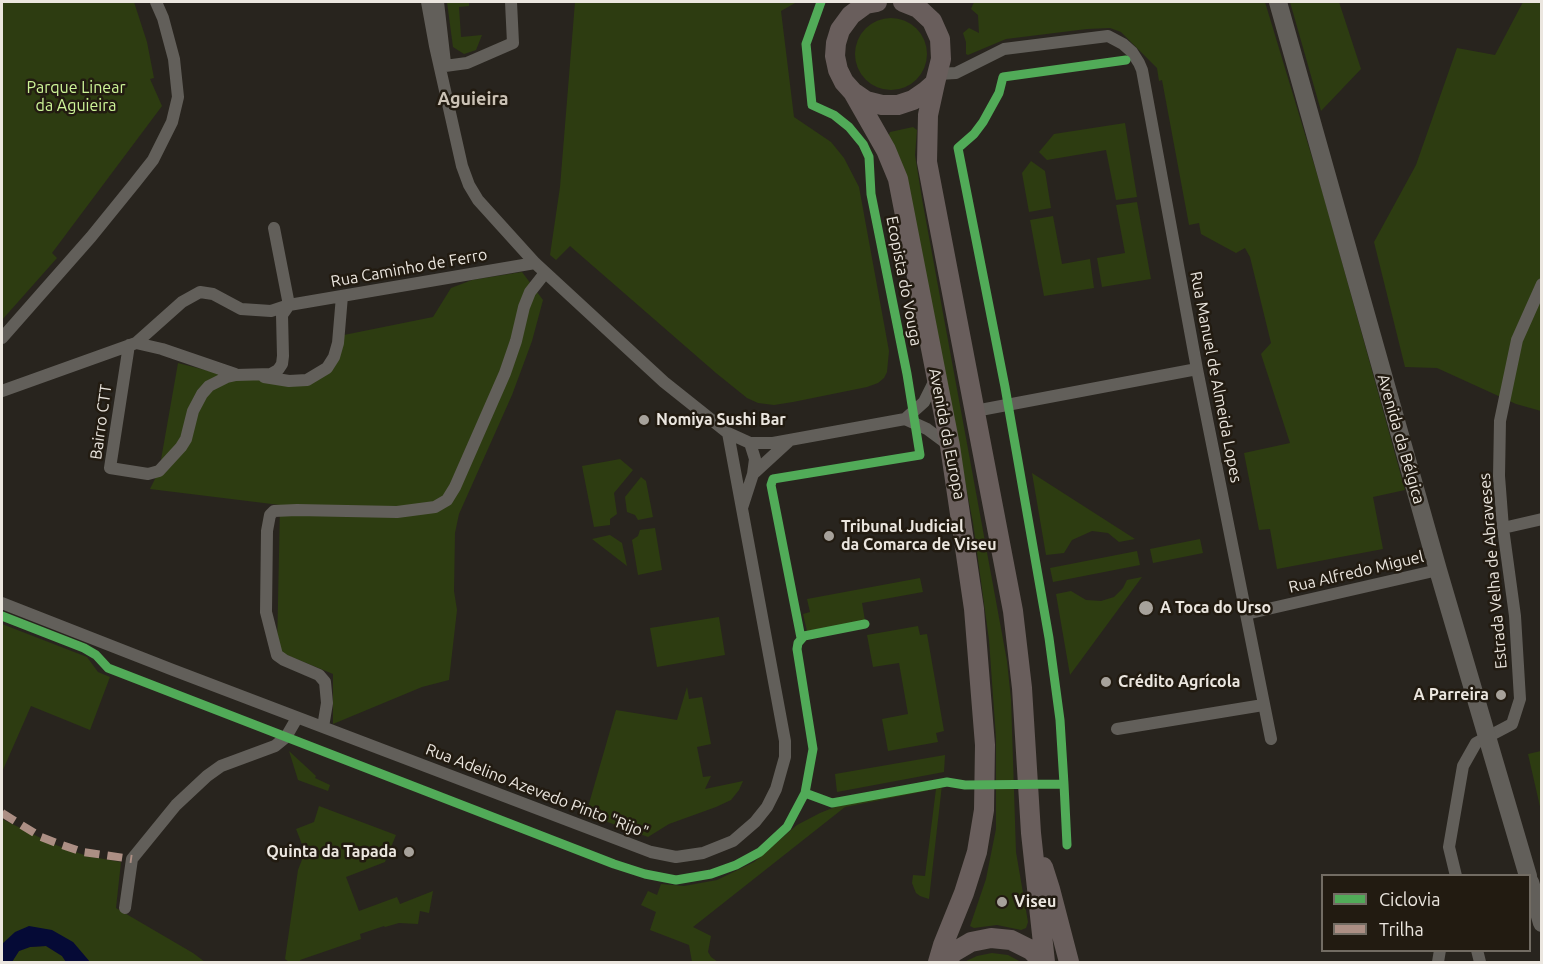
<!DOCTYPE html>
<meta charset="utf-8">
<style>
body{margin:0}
#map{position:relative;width:1543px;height:964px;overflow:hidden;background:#28241e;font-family:Ubuntu,sans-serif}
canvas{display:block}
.frame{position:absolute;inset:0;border:3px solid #ebe6df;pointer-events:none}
.legend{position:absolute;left:1321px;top:874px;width:210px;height:78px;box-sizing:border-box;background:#221b11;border:2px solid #726c63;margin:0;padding:8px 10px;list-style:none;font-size:18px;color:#ebe6df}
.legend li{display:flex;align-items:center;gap:12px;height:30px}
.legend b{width:30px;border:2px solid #726c63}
</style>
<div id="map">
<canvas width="1543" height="964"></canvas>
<div class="frame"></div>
<ul class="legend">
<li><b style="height:8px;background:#51ab58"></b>Ciclovia</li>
<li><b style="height:8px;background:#ac8f84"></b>Trilha</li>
</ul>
</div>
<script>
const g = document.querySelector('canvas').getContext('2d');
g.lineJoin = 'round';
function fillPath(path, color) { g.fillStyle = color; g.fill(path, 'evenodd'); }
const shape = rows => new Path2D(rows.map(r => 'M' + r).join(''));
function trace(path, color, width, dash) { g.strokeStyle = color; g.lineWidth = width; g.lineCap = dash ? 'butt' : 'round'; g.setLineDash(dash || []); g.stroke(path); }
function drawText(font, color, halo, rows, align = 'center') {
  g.font = font + ' Ubuntu,sans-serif'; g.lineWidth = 5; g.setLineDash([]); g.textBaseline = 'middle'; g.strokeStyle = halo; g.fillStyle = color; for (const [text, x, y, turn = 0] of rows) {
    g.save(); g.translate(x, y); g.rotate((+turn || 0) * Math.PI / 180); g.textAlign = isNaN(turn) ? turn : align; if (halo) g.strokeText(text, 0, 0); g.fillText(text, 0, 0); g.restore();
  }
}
fillPath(shape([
 [2,2,134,2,147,42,154,78,150,79,162,106,52,253,57,258,2,320],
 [447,2,469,2,469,6,459,7,461,37,482,35,476,50,464,54,453,47],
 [575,2,797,2,781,11,794,117,831,142,844,158,859,187,889,351,887,372,884,378,878,383,867,387,793,402,774,405,758,403,747,398,716,373,570,246,556,260,550,255,560,187],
 [974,2,1265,2,1324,197,1405,490,1373,497,1383,549,1277,569,1270,529,1259,530,1244,453,1290,443,1261,354,1271,343,1250,257,1245,248,1236,253,1201,234,1199,223,1189,225,1162,80,1159,81,1157,68,1121,32,1110,28,1087,29,1006,39,968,55,966,54,966,42,963,33,969,28,979,33,978,15,971,9],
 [1290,2,1339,2,1361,69,1321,111],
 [1523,2,1541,2,1541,411,1516,404,1437,368,1405,367,1374,242,1416,165,1457,48,1495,55],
 '855 54a36 36 0 1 1 72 0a36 36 0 1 1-72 0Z',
 [1125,123,1137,197,1116,200,1106,150,1047,160,1039,152,1054,134],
 [913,127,917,130,915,155,922,199,1007,661,1011,699,1016,852,1028,922,1026,928,1021,930,997,925,974,928,970,926,986,879,996,829,996,738,989,640,973,523,911,201,900,158,888,138,890,132],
 [1031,161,1045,171,1051,208,1029,212,1022,173],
 [1137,202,1151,279,1102,287,1097,258,1125,253,1116,205],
 [1053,216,1062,264,1090,259,1094,288,1044,296,1030,220],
 [522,272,543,300,532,341,512,395,459,514,455,533,454,591,457,610,449,680,422,687,333,724,333,674,277,651,280,505,150,489,159,471,178,363,209,371,289,381,327,368,339,336,433,317,451,288,472,280],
 [620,459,633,470,614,493,617,514,610,519,610,525,594,527,582,466],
 [1032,473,1135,539,1119,542,1108,533,1092,531,1072,540,1064,553,1046,555],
 [641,477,646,481,653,517,638,520,635,515,627,512,625,497],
 [655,528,662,570,638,575,632,540,638,536,640,530],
 [610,535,622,543,627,566,592,539],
 [1200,539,1203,553,1153,563,1150,549],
 [1137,551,1140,565,1053,582,1050,568],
 [1142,577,1070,675,1056,594,1071,591,1086,600,1101,601,1114,597,1123,588,1127,580],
 [920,578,923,592,862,603,865,621,807,631,803,614,810,612,807,599],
 [719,617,725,655,657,667,650,628],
 [2,624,87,657,98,672,110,677,90,730,31,706,2,772],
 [918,626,920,635,927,634,944,731,936,733,938,742,888,751,882,719,908,714,899,663,873,667,867,635],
 [687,687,689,699,702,697,711,744,697,747,703,777,711,776,705,789,743,781,739,790,731,800,716,807,669,824,648,837,586,814,616,710,677,720],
 [289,751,316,776,315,778,330,785,328,791,298,780],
 [1541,751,1542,751,1541,811,1528,754],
 [945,755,944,772,837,792,835,774],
 [942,785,929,899,920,896,916,893,912,883,913,875,925,876,936,789,845,807,693,927,711,936,708,952,711,957,718,962,692,962,689,945,650,930,656,912,641,905,648,891,657,895,661,884,684,886,717,880,754,862,797,825,820,813,835,807],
 [319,806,396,835,385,862,346,877,359,911,397,897,400,904,433,891,429,913,420,911,418,924,399,923,385,927,384,926,360,934,361,939,300,960,300,962,289,962,285,959,298,870,305,852,296,829,314,822],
 [2,819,53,844,87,856,121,862,116,908,193,953,205,962,90,962,73,942,2,944],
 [46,946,62,956,66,962,12,962,19,951,30,947],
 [992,953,1008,955,1021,962,964,962,977,956]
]), '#2d3c11');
fillPath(shape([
 [29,926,52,930,73,942,90,962,66,962,62,956,46,946,30,947,19,951,12,962,2,962,2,944,15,932]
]), '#050a36');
trace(shape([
 [427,2,435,46,462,166,469,185,478,200,535,263,664,382,728,433,750,443,773,443,905,419],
 [438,2,445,63],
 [445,66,467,63,513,43,511,2],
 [938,74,956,73,1004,49,1108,36,1123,44,1132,52,1139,63,1142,70,1197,369,1271,739],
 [274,228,289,305],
 [2,338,91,237,134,184,153,160,172,122,178,97,174,59,163,18,156,2],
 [136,343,162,349,235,374],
 [129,345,110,468,148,474,159,471,181,447,186,439,193,411,202,394,209,386,227,377,236,375,271,374,278,370,282,364,283,356,282,315,289,305],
 [264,377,289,381,307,380,327,368,334,357,338,343,342,296],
 [936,378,924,402,905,419,927,429,950,446],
 [2,391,136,343,182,302,200,292,213,294,241,309,271,311,289,305,535,263],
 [975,411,1197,369],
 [750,443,755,459,753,474],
 [742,508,753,474,789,441],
 [1503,528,1542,519],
 [2,603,173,670,651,852,676,857,703,853,733,841,755,822,767,807,776,789,785,757,785,741,728,433],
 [1246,614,1438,570],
 [323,727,327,703,325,682,319,675,284,660,277,655,266,612,267,531,270,515,274,511,297,510,397,512,435,507,447,500,455,487,505,373,516,341,524,307,530,292,545,273],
 [1117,729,1263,705],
 [1456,876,1449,847,1463,766,1476,743,1512,724,1520,699,1515,616,1503,528,1499,476,1500,421,1517,340,1542,284],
 [125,908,132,859,176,805,207,776,221,766,275,746,286,737,297,718],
 [1477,950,1480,962],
 [1438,962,1440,950]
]), '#625f5a', 12);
trace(shape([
 [1278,2,1438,570,1528,876],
 [1530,882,1542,923]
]), '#625f5a', 18);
trace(shape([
 [877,2,866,4,851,15,840,30,836,43,835,56,838,70,844,82,853,92,866,101,882,105,898,105,913,100,926,91,935,83,941,59,940,39,932,21,918,8,903,2],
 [935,83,928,115,927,162,1013,611,1022,688,1031,833,1045,962],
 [853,92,886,150,898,179,950,446,974,609,985,745,984,810,977,852,964,893,943,945,938,962],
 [1043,867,1050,889,1069,962],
 [944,962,954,952,971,942,991,938,1011,940,1031,950,1043,962]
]), '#695e5c', 20);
trace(shape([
 [2,813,41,837,62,845,83,852,132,859]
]), '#ac8f84', 8, [15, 8]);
trace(shape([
 [2,616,84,648,96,655,108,668,614,864,645,874,676,880,711,874,736,865,760,852,787,827,805,793,813,749,797,649,798,643,804,636,865,624],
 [801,638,771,485,773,479,920,455,907,374,871,194,869,157,863,144,849,127,834,115,812,105,806,44,821,2],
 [1064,784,1060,720,1049,638,1005,387,958,148,974,134,983,122,999,93,1003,77,1126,60],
 [805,793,832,803,947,782,965,785,1064,784,1067,845]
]), '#51ab58', 9);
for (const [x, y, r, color] of [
 [644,420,6,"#a7a29b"],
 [829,536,6,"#a7a29b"],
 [1146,608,8,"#a7a29b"],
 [1106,682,6,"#a7a29b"],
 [1501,695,6,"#a7a29b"],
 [409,852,6,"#a7a29b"],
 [1002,902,6,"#a7a29b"]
]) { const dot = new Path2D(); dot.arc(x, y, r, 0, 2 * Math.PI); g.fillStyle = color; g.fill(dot); trace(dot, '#221b11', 2); }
drawText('16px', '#cdf498', '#221b11', [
 ["Parque Linear",76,88],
 ["da Aguieira",76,106]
]);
drawText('16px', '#ebe6df', '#221b11', [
 ["Rua Caminho de Ferro",409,268,-10],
 ["Ecopista do Vouga",904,281,79],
 ["Rua Manuel de Almeida Lopes",1216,377,79],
 ["Bairro CTT",101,422,-82],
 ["Avenida da Europa",947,434,79],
 ["Avenida da Bélgica",1401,439,74],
 ["Estrada Velha de Abraveses",1493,571,-95],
 ["Rua Alfredo Miguel",1356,572,-13],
 ["Rua Adelino Azevedo Pinto \"Rijo\"",537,791,21]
]);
drawText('bold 16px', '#ebe6df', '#221b11', [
 ["Nomiya Sushi Bar",656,420],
 ["Tribunal Judicial",841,527],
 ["da Comarca de Viseu",841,545],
 ["A Toca do Urso",1160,608],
 ["Crédito Agrícola",1118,682],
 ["A Parreira",1489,695,"right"],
 ["Quinta da Tapada",397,852,"right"],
 ["Viseu",1014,902]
], 'left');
drawText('bold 18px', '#cbc2b5', '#221b11', [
 ["Aguieira",473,99]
]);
</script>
